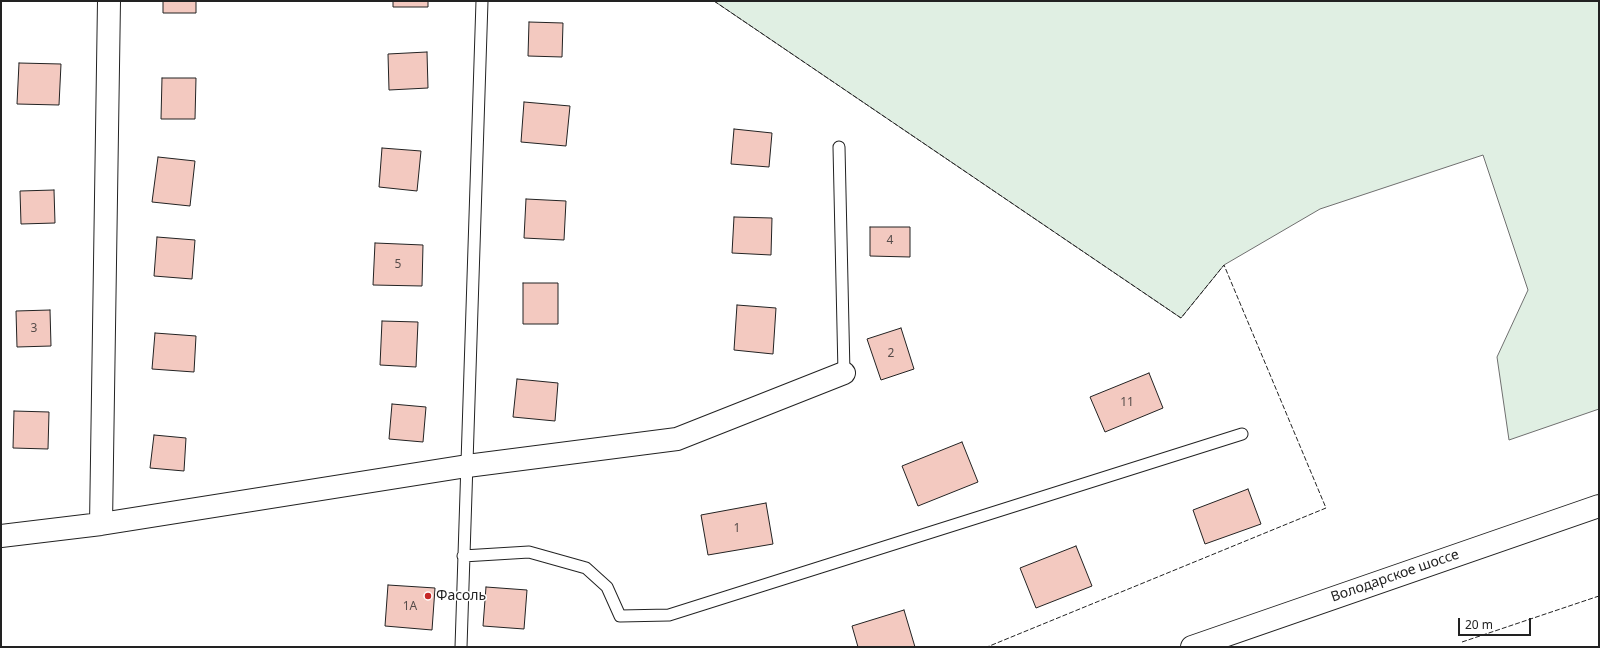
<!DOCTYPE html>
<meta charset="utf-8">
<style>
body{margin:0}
#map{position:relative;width:1600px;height:648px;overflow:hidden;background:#fff;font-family:"Noto Sans",sans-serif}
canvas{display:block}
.frame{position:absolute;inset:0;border:2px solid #222;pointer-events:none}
.scale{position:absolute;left:1458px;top:618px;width:73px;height:18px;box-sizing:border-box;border:2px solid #222;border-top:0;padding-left:5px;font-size:12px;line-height:14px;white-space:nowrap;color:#222;-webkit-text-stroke:3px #fff;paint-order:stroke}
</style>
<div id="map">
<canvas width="1600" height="648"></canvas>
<div class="frame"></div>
<div class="scale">20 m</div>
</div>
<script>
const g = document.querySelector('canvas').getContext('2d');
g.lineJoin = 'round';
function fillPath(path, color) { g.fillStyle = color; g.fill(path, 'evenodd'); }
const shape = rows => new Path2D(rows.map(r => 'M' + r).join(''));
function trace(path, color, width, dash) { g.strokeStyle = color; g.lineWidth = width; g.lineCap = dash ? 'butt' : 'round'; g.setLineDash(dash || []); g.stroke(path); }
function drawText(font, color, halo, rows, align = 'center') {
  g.font = font + ' "Noto Sans",sans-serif'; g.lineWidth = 3; g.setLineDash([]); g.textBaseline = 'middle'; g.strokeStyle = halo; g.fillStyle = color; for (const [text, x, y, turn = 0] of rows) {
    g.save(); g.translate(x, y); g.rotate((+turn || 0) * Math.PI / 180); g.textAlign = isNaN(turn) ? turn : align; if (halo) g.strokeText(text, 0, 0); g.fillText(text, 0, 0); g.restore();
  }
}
const green = shape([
 [714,1,1599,1,1599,409,1509,440,1497,357,1528,290,1483,155,1320,209,1224,265,1181,318,714,1]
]);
fillPath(green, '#e0efe3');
trace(green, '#6f6f6f', 1);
const building = shape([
 [163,1,196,1,196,13,163,13,163,1],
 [393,1,428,1,428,7,393,7,393,1],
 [529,22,563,23,562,57,528,56,529,22],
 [427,52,428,88,389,90,388,54,427,52],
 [19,63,61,64,59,105,17,104,19,63],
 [162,78,196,78,195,119,161,119,162,78],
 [524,102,570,106,566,146,521,142,524,102],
 [734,129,772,133,769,167,731,164,734,129],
 [382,148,421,151,417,191,379,187,382,148],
 [158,157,195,161,190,206,152,202,158,157],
 [54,190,55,223,21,224,20,191,54,190],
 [526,199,566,201,564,240,524,238,526,199],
 [734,217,772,218,771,255,732,253,734,217],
 [870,227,910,227,910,257,870,256,870,227],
 [157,237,195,240,192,279,154,276,157,237],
 [375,243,423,245,422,286,373,285,375,243],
 [523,283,558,283,558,324,523,324,523,283],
 [737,305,776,308,773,354,734,350,737,305],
 [50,310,51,346,17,347,16,311,50,310],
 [382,321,418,322,416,367,380,365,382,321],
 [901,328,914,369,881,380,867,339,901,328],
 [155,333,196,336,194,372,152,369,155,333],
 [1149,373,1163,408,1105,432,1090,397,1149,373],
 [517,379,558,383,555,421,513,417,517,379],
 [392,404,426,407,423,442,389,439,392,404],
 [14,411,49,412,48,449,13,448,14,411],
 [154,435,186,438,184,471,150,468,154,435],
 [962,442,978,482,918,506,902,466,962,442],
 [1248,489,1261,524,1205,544,1193,510,1248,489],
 [766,503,773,544,708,555,701,515,766,503],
 [1076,546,1092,586,1036,608,1020,568,1076,546],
 [388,585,435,588,432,630,385,626,388,585],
 [486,587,527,590,524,629,483,626,486,587],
 [904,610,915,647,858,647,852,626,904,610]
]);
fillPath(building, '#f3c9c0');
trace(building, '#222', 1);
const service = shape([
 [839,147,844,373],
 [463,556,529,552,586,568,607,587,620,616,669,615,1242,434],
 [461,647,482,1]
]);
const minor = shape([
 [101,524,109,1],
 [1,536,101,524,467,466,677,439,844,373]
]);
const secondary = shape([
 [1192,647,1599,506]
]);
trace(service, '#222', 13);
trace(minor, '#222', 24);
trace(secondary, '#222', 24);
trace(service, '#fff', 11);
trace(minor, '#fff', 22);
trace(secondary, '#fff', 22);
trace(shape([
 [714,1,1181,318,1224,265,1326,508,987,647],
 [1462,642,1599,596]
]), '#222', 1, [5, 2]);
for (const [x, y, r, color] of [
 [428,596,4,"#c62828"]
]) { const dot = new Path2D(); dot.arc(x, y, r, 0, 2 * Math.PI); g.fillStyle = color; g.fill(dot); trace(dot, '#fff', 1.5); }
drawText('12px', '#564c4a', null, [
 ["4",890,241],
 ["5",398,265],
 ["3",34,329],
 ["2",891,354],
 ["11",1127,403],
 ["1",737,529],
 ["1А",410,607]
]);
drawText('14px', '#222', '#fff', [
 ["Володарское шоссе",1395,576,-19]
]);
drawText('14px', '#222', '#fff', [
 ["Фасоль",436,596]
], 'left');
</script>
